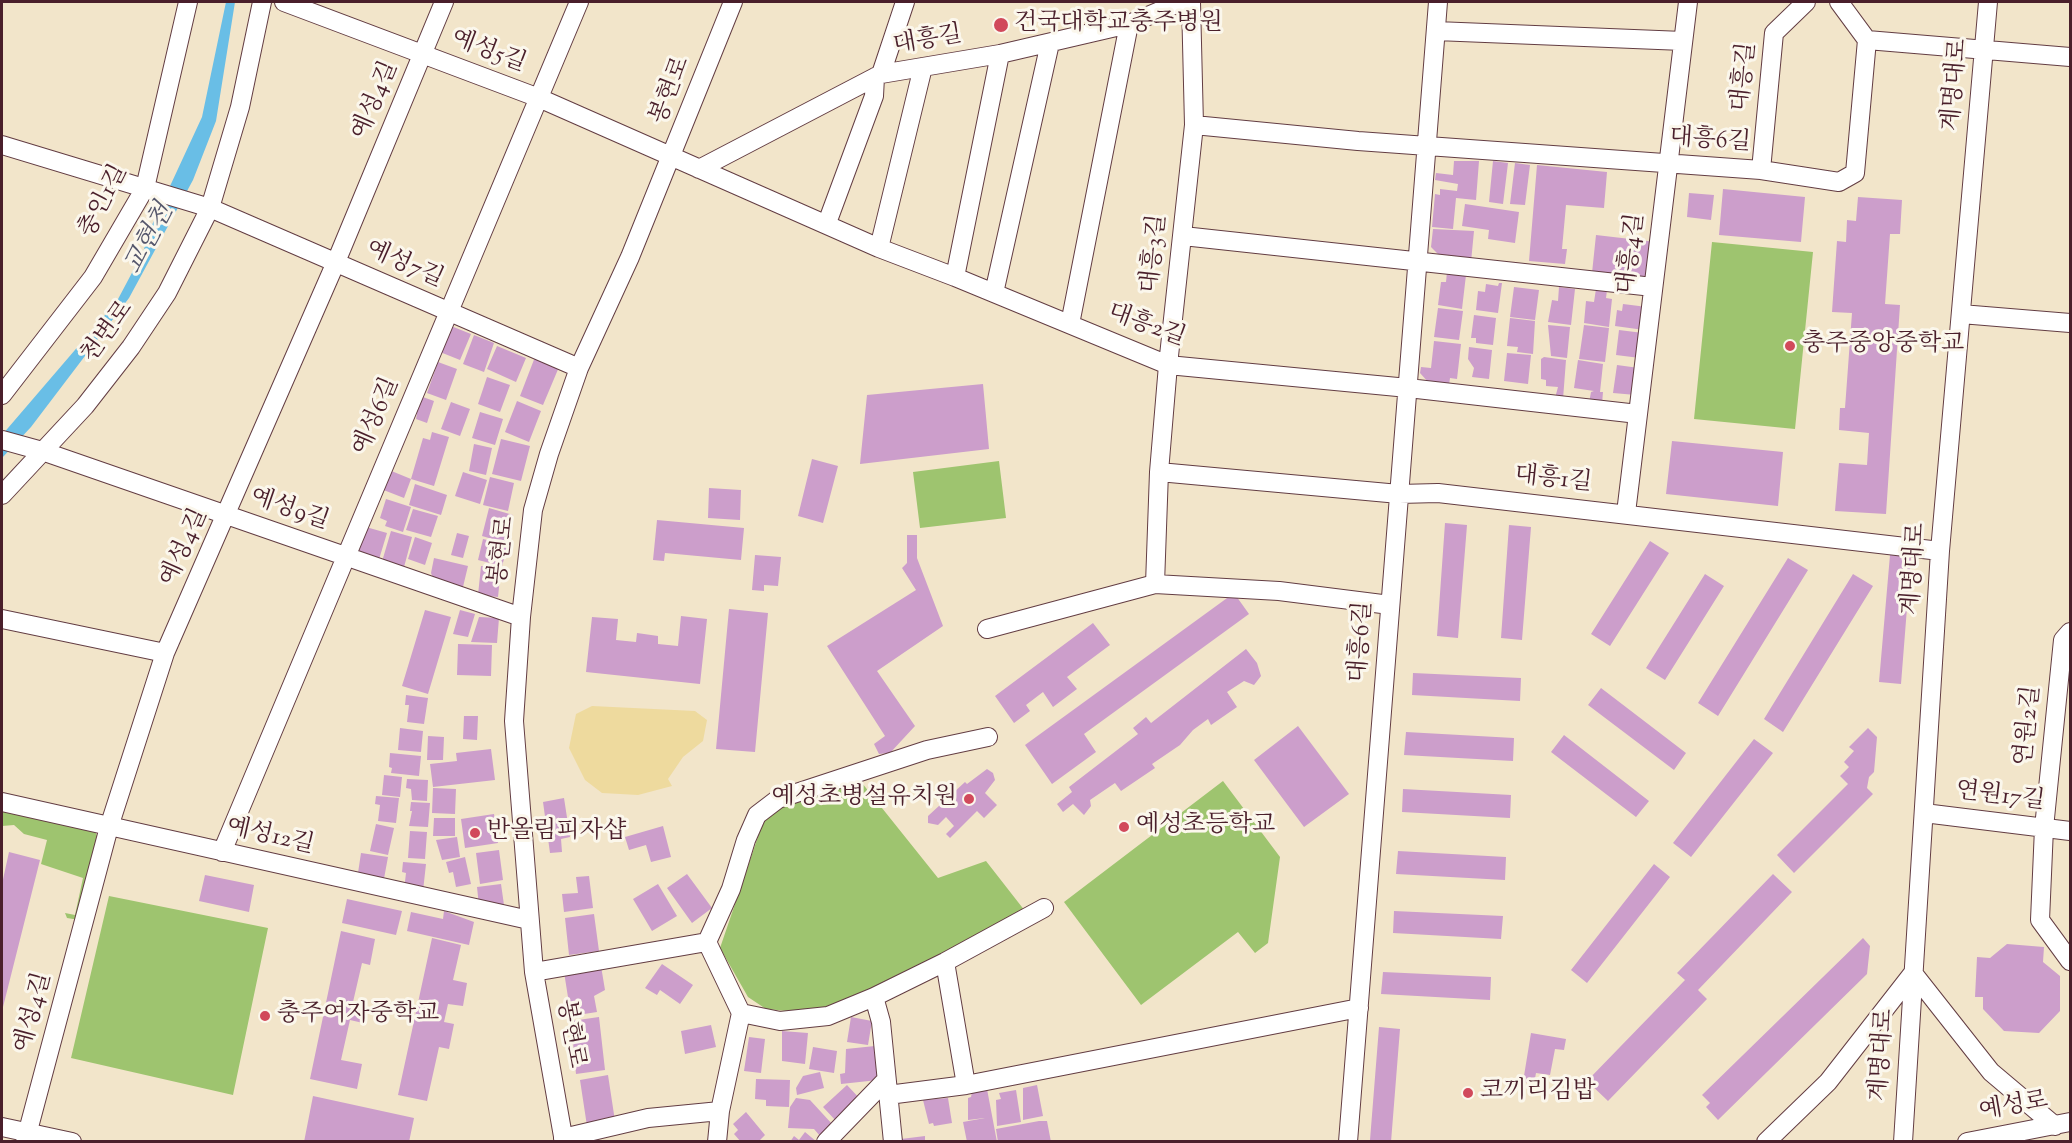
<!DOCTYPE html>
<meta charset="utf-8">
<style>
body{margin:0}
#map{position:relative;width:2072px;height:1143px;overflow:hidden;background:#f2e5ca;font-family:"Sorts Mill Goudy",serif}
canvas{display:block}
.frame{position:absolute;inset:0;border:3px solid #4a1f2b;pointer-events:none}
</style>
<div id="map">
<canvas width="2072" height="1143"></canvas>
<div class="frame"></div>
</div>
<script>
const g = document.querySelector('canvas').getContext('2d');
g.lineJoin = 'round';
function fillPath(path, color) { g.fillStyle = color; g.fill(path, 'evenodd'); }
const shape = rows => new Path2D(rows.map(r => 'M' + r).join(''));
function trace(path, color, width, dash) { g.strokeStyle = color; g.lineWidth = width; g.lineCap = dash ? 'butt' : 'round'; g.setLineDash(dash || []); g.stroke(path); }
function drawText(font, color, halo, rows, align = 'center') {
  g.font = font + ' "Sorts Mill Goudy","Noto Serif KR",serif'; g.lineWidth = 6; g.setLineDash([]); g.textBaseline = 'middle'; g.strokeStyle = halo; g.fillStyle = color; for (const [text, x, y, turn = 0] of rows) {
    g.save(); g.translate(x, y); g.rotate((+turn || 0) * Math.PI / 180); g.textAlign = isNaN(turn) ? turn : align; if (halo) g.strokeText(text, 0, 0); g.fillText(text, 0, 0); g.restore();
  }
}
fillPath(shape([
 [1712,242,1813,252,1795,429,1694,419],
 [999,461,1006,518,920,528,913,472],
 [1223,781,1280,857,1268,943,1255,953,1238,932,1141,1005,1064,902],
 [862,783,938,878,986,861,1025,911,844,1003,800,1012,766,1009,748,997,720,948,763,822,792,800],
 [2,811,95,831,100,843,79,920,67,918,65,913,75,915,83,878,41,864,47,840,24,834,14,825,2,826],
 [109,896,268,928,233,1095,71,1058]
]), '#9ec46f');
fillPath(shape([
 [592,706,695,711,707,720,703,741,683,757,668,779,672,786,638,795,602,793,585,780,569,748,576,714]
]), '#eeda9e');
fillPath(shape([
 [226,2,235,2,216,121,193,180,129,298,31,427,2,458,2,435,117,301,143,252,152,225,202,117]
]), '#69bee6');
fillPath(shape([
 [1454,161,1479,161,1476,200,1456,198,1453,229,1432,227,1435,194,1440,195,1440,189,1457,191,1458,184,1435,180,1436,173,1453,175],
 [1493,161,1508,163,1503,204,1489,202],
 [1515,163,1530,165,1525,205,1510,204],
 [1537,165,1607,172,1604,208,1566,205,1562,249,1567,249,1565,264,1529,261],
 [1723,189,1805,197,1801,242,1719,235],
 [1689,193,1714,195,1711,220,1687,217],
 [1858,197,1902,200,1900,234,1890,234,1885,304,1900,305,1886,514,1835,511,1839,463,1867,465,1869,433,1839,430,1840,408,1845,408,1852,313,1832,312,1837,241,1846,242,1847,220,1856,221],
 [1465,204,1519,212,1515,243,1488,239,1489,230,1462,226],
 [1433,229,1474,231,1471,262,1444,260,1431,247],
 [1596,235,1656,242,1652,272,1644,279,1592,273],
 [1447,272,1466,275,1462,309,1438,305,1441,282,1446,282],
 [1499,283,1502,283,1498,313,1476,310,1478,291,1485,292,1486,284,1498,286],
 [1514,287,1539,290,1535,320,1510,317],
 [1559,287,1575,289,1571,325,1548,322,1552,300,1558,301],
 [1596,289,1607,290,1606,298,1612,299,1609,327,1584,323,1586,301,1594,302],
 [1623,304,1647,307,1644,330,1615,326,1617,310,1622,311],
 [1438,308,1463,311,1459,340,1434,337],
 [1474,315,1496,318,1493,345,1476,343,1476,338,1471,338],
 [1510,318,1535,321,1533,354,1517,352,1518,347,1507,346],
 [1548,325,1570,327,1567,358,1551,356],
 [1584,325,1609,328,1605,362,1579,359],
 [451,326,471,334,460,360,440,352],
 [1619,330,1643,333,1640,358,1616,355],
 [474,335,494,343,484,372,463,364],
 [1434,341,1461,344,1457,379,1450,378,1449,385,1429,383,1420,373,1421,367,1431,368],
 [497,346,526,358,516,382,487,369],
 [1469,347,1492,350,1489,379,1472,377,1474,368,1468,359],
 [1507,353,1531,355,1528,384,1504,381],
 [535,357,559,367,543,405,520,396],
 [1544,357,1566,360,1563,399,1555,398,1558,387,1546,386,1546,380,1541,379,1541,359],
 [1578,360,1603,364,1600,392,1603,392,1602,404,1589,403,1591,392,1594,391,1574,388],
 [438,362,457,369,446,400,427,393],
 [1617,365,1639,368,1636,395,1613,393],
 [487,377,510,385,500,412,478,404],
 [983,384,989,449,860,464,867,395],
 [420,396,434,401,427,423,416,419,417,414,414,413],
 [517,401,541,411,529,442,505,432],
 [451,402,470,409,460,436,441,429],
 [480,412,503,419,495,445,472,438],
 [432,432,449,437,434,486,411,479,423,438,430,440],
 [501,439,530,446,521,481,492,474],
 [1672,441,1783,452,1778,506,1666,494],
 [474,444,492,448,486,475,469,471],
 [812,459,838,466,823,523,798,516],
 [389,470,411,479,404,498,381,489],
 [463,472,487,480,480,504,455,496],
 [490,477,514,483,508,511,483,505],
 [415,484,447,495,441,515,409,505],
 [709,488,741,490,740,520,708,518],
 [386,499,411,507,403,532,385,526,387,521,380,518],
 [489,508,513,515,506,543,482,536],
 [413,509,438,516,431,537,406,530],
 [657,520,744,528,741,560,665,553,664,561,653,560],
 [1445,523,1467,525,1458,638,1437,636],
 [1509,525,1531,527,1522,640,1501,638],
 [366,527,387,533,377,566,356,560],
 [391,531,412,537,403,571,381,565],
 [457,533,469,536,463,558,451,555],
 [907,535,917,535,917,558,943,626,877,671,915,726,890,753,879,754,874,744,885,736,827,646,916,590,902,568,907,563],
 [415,537,432,543,425,565,408,559],
 [483,539,508,545,502,566,478,560],
 [1650,541,1669,553,1610,646,1591,634],
 [755,555,781,557,778,586,764,585,764,591,752,590],
 [1890,555,1911,557,1901,684,1879,682],
 [434,558,468,566,462,591,436,585,431,573],
 [1788,558,1808,570,1718,716,1698,703],
 [481,566,501,568,498,597,478,595],
 [1705,574,1724,586,1665,680,1646,668],
 [1853,574,1873,586,1783,732,1764,719],
 [1234,593,1249,614,1084,734,1096,752,1052,784,1025,745],
 [729,609,768,613,755,752,716,749],
 [425,610,451,617,428,694,402,686],
 [460,610,475,614,468,637,453,634],
 [681,616,707,619,700,684,586,672,592,617,618,619,616,640,636,642,637,633,658,636,658,644,678,646],
 [479,617,499,618,497,643,471,642],
 [1093,623,1110,645,1067,677,1077,689,1053,707,1043,692,1026,705,1030,711,1014,723,995,696],
 [458,644,492,645,491,676,457,675],
 [1246,649,1257,663,1261,676,1254,685,1244,681,1227,692,1237,707,1211,725,1208,719,1193,730,1180,745,1152,764,1155,768,1121,791,1115,783,1090,800,1091,806,1084,815,1073,804,1063,812,1057,804,1072,792,1069,787,1138,734,1133,728,1146,717,1151,723],
 [1413,673,1521,678,1520,701,1412,695],
 [1601,688,1686,753,1674,770,1588,705],
 [406,695,428,698,424,724,407,722,409,705,405,705],
 [464,716,478,716,477,740,463,739],
 [1298,726,1349,794,1304,827,1254,760],
 [400,728,423,731,421,752,398,750],
 [1868,728,1877,737,1874,772,1869,777,1867,788,1873,794,1794,873,1777,855,1848,784,1840,776,1849,767,1844,762,1854,751,1849,747],
 [1406,732,1514,738,1513,761,1404,755],
 [1564,735,1649,801,1636,817,1551,752],
 [428,736,444,737,443,760,427,760],
 [1754,739,1773,753,1691,857,1673,843],
 [491,749,495,780,433,787,430,764,457,761,456,753],
 [390,753,421,756,419,776,391,773,392,768,389,767],
 [987,769,993,773,995,780,985,793,997,805,984,818,977,811,950,838,946,834,954,826,946,817,938,825,928,823,928,816,965,782,967,784],
 [384,775,402,777,400,797,382,795],
 [407,779,428,780,427,801,412,800,411,789,406,788],
 [433,788,456,789,455,814,432,813],
 [1403,789,1511,795,1510,818,1402,812],
 [376,796,399,798,396,823,378,821,380,805,375,804],
 [564,798,570,837,561,839,562,852,550,853,543,802],
 [411,802,430,803,428,827,409,826,412,811,410,811],
 [494,814,498,843,465,848,461,819],
 [434,818,455,818,455,836,433,836],
 [376,824,394,828,388,855,370,851],
 [663,826,671,857,651,862,646,845,629,850,625,837],
 [410,831,427,832,425,859,408,858],
 [457,837,460,857,442,860,436,840],
 [499,850,503,880,480,884,476,853],
 [1398,851,1506,857,1505,880,1396,874],
 [9,852,40,860,2,1011,2,884],
 [361,853,388,857,383,884,358,873],
 [465,857,471,884,456,887,453,872,449,873,446,862],
 [403,862,426,864,423,891,404,890,406,873,402,872],
 [1654,864,1670,877,1587,983,1571,970],
 [687,874,712,908,692,923,667,888],
 [1773,874,1792,892,1698,990,1707,999,1608,1101,1587,1081,1685,980,1677,973],
 [205,875,254,885,249,912,199,901],
 [589,876,593,908,564,912,562,894,578,893,576,877],
 [501,884,505,912,479,906,477,887],
 [658,884,677,916,652,931,633,899],
 [347,899,402,911,396,935,342,923],
 [444,911,474,922,469,945,407,931,411,912,443,919],
 [1394,911,1503,916,1501,939,1393,933],
 [594,914,599,951,569,955,565,918],
 [341,931,375,939,370,965,362,963,353,1002,367,1005,363,1023,350,1020,341,1060,362,1064,357,1089,310,1079],
 [432,938,461,945,453,980,467,983,463,1006,448,1004,444,1022,454,1024,449,1049,439,1047,427,1101,398,1095],
 [1863,938,1870,946,1867,974,1718,1120,1706,1107,1710,1103,1702,1095],
 [2007,944,2044,947,2043,962,2060,976,2060,1011,2039,1033,2004,1031,1983,1009,1983,997,1975,997,1977,957,1990,958],
 [662,964,693,985,680,1004,660,990,657,995,645,988],
 [601,966,605,990,594,996,597,1012,571,1016,564,972],
 [1383,972,1491,977,1490,1000,1381,994],
 [599,1017,605,1070,576,1074,571,1021],
 [851,1017,872,1021,868,1045,847,1042],
 [711,1025,716,1047,685,1054,681,1031],
 [1379,1027,1400,1029,1391,1142,1370,1140],
 [782,1031,808,1033,805,1064,782,1061],
 [1531,1033,1566,1039,1564,1050,1555,1049,1550,1075,1536,1073,1534,1084,1523,1082],
 [749,1037,765,1039,761,1073,744,1071],
 [875,1046,878,1080,841,1084,840,1074,845,1073,846,1049],
 [813,1047,837,1051,834,1073,809,1069],
 [820,1072,824,1088,797,1095,796,1088,803,1076],
 [608,1075,615,1121,587,1126,580,1080],
 [756,1079,790,1080,789,1107,766,1106,766,1100,755,1099],
 [847,1085,861,1100,837,1122,823,1107],
 [1037,1085,1043,1116,1023,1120,1023,1088],
 [987,1089,997,1142,967,1142,963,1122,985,1118,968,1120,968,1098,971,1097,972,1092],
 [1016,1090,1021,1122,997,1126,996,1100,1001,1099,999,1093],
 [313,1096,414,1118,409,1142,304,1142],
 [796,1098,810,1100,833,1125,820,1136,814,1129,788,1128,790,1107],
 [948,1098,952,1123,934,1126,933,1123,929,1124,923,1100],
 [746,1112,765,1135,758,1142,741,1142,734,1134,738,1130,733,1124],
 [1039,1121,1047,1121,1051,1142,998,1142,996,1129],
 [805,1132,817,1142,790,1142,794,1136,799,1140],
 [925,1136,925,1142,901,1142,901,1139]
]), '#cc9ecb');
const minor = shape([
 [284,2,539,98,879,248,955,277,1168,365,1408,388,1638,414],
 [1839,2,1867,40],
 [1436,31,1683,41],
 [1867,40,2070,57],
 [881,74,905,2],
 [1194,125,1358,141,1761,170,1839,182,1855,173,1867,40],
 [2,145,210,208,579,368],
 [699,169,881,74,1000,54,1129,24,1181,2],
 [1761,170,1774,33,1806,2],
 [827,223,874,96,875,77],
 [1183,236,1653,287],
 [879,248,923,67],
 [955,277,1000,54],
 [994,293,1050,43],
 [1961,314,2070,323],
 [1070,324,1129,24],
 [2,395,93,277,145,188,188,2],
 [2,440,42,451,521,617],
 [1159,472,1399,494,1438,493,1940,551],
 [2,495,85,406,131,347,167,293,210,208,240,107,262,2],
 [1626,513,1688,2],
 [1155,584,1159,472,1168,365,1194,125,1191,2],
 [2,619,165,653],
 [987,629,1155,584,1279,591,1390,605],
 [2070,632,2063,640,2044,828,2040,920,2070,961],
 [2,802,529,920],
 [1924,813,2070,831],
 [222,852,579,2],
 [707,942,741,1013,720,1111,717,1142],
 [945,962,966,1085],
 [534,972,707,942,731,889,746,840,757,815,778,799,927,750,988,737],
 [1913,973,1991,1072,2055,1126],
 [874,997,881,1022,893,1142],
 [741,1013,780,1021,828,1016,874,997,945,962,1044,908],
 [888,1095,966,1085,1359,1008],
 [2,1127,72,1142],
 [563,1138,648,1118,720,1111],
 [25,1142,109,827,165,653,336,262,444,2],
 [564,1142,534,972,514,721,521,617,533,510,549,454,579,368,630,257,733,2],
 [826,1142,886,1080],
 [1348,1142,1438,2],
 [1766,1142,1828,1082,1913,973],
 [1903,1142,1940,551,1988,2],
 [1967,1142,2070,1122]
]);
trace(minor, '#633d43', 20);
trace(minor, '#fff', 18);
for (const [x, y, r, color] of [
 [1001,25,8,"#d1495b"],
 [1790,346,6,"#d1495b"],
 [969,799,6,"#d1495b"],
 [1124,827,6,"#d1495b"],
 [475,833,6,"#d1495b"],
 [265,1016,6,"#d1495b"],
 [1468,1093,6,"#d1495b"]
]) { const dot = new Path2D(); dot.arc(x, y, r, 0, 2 * Math.PI); g.fillStyle = color; g.fill(dot); trace(dot, '#fbf7ec', 2); }
drawText('24px', '#4a1f2b', '#fbf7ec', [
 ["건국대학교충주병원",1014,25],
 ["충주중앙중학교",1802,346],
 ["예성초병설유치원",957,799,"right"],
 ["예성초등학교",1136,827],
 ["반올림피자샵",487,833],
 ["충주여자중학교",277,1016],
 ["코끼리김밥",1480,1093]
], 'left');
drawText('24px', '#4a1f2b', '#fbf7ec', [
 ["대흥길",928,42,-10],
 ["예성5길",488,53,21],
 ["대흥길",1746,77,-84],
 ["계명대로",1957,85,-85],
 ["봉현로",672,91,-69],
 ["예성4길",377,101,-67],
 ["대흥6길",1710,142,4],
 ["충인1길",105,202,-63],
 ["대흥3길",1156,254,-84],
 ["대흥4길",1633,254,-83],
 ["예성7길",404,266,24],
 ["대흥2길",1146,327,20],
 ["천변로",109,333,-54],
 ["예성6길",378,417,-67],
 ["대흥1길",1553,481,6],
 ["예성9길",289,511,19],
 ["예성4길",186,548,-66],
 ["봉현로",504,551,-83],
 ["계명대로",1916,569,-86],
 ["대흥6길",1363,642,-86],
 ["연원2길",2030,726,-84],
 ["연원17길",2000,798,7],
 ["예성12길",270,838,13],
 ["예성4길",35,1013,-75],
 ["봉현로",569,1034,80],
 ["계명대로",1884,1055,-86],
 ["예성로",2014,1108,-10]
]);
drawText('italic 26px', '#55576c', '#fbf7ec', [
 ["교현천",151,240,-62]
]);
</script>
